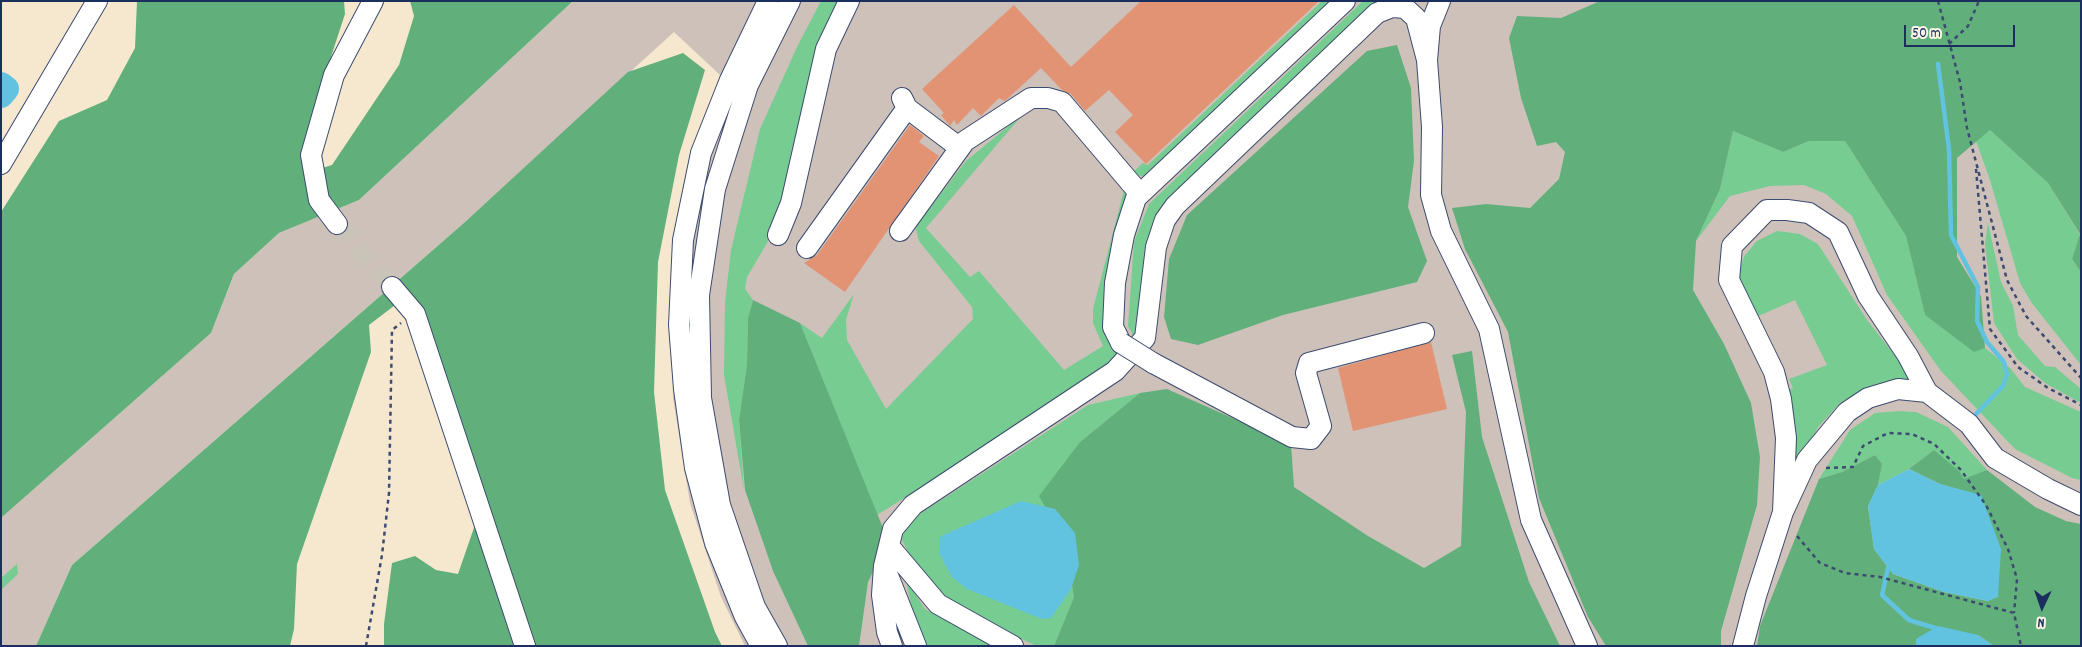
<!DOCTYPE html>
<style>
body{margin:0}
#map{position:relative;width:2082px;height:647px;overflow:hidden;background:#f6e8cf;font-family:Dekko,sans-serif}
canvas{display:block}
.frame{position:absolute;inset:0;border:2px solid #1b2f5e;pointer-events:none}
.north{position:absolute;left:2017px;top:582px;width:50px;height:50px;-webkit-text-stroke:4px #fcf5e5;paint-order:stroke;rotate:183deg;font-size:14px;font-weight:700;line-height:20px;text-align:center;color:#1b2f5e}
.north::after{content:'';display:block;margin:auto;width:18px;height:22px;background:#1b2f5e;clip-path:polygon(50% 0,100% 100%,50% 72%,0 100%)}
.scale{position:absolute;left:1904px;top:25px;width:111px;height:22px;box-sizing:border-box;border:2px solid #1b2f5e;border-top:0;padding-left:6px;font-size:15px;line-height:18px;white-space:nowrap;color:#1b2f5e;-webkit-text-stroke:4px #fcf5e5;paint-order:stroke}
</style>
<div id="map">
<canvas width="2082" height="647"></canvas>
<div class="frame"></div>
<div class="north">N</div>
<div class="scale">50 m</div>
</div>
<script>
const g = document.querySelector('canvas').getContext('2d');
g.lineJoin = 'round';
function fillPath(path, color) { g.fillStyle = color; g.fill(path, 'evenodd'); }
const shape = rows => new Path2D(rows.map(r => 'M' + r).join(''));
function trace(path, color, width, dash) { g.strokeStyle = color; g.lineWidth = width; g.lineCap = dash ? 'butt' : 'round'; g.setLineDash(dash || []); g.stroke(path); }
fillPath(shape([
 [573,1,2081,1,2081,646,745,646,721,597,690,503,673,398,672,313,683,190,720,75,674,32,465,222,72,565,36,646,1,646,1,518,211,333,234,274,279,233,359,200]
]), '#cec1ba');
fillPath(shape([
 [821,1,844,1,773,233,747,277,745,289,753,300,748,318,747,364,739,420,744,490,724,375,725,302,731,250,760,129,797,47],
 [1322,1,1339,1,1147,178,1132,173,1143,163,1148,165],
 [1363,1,1388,1,1169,203,1135,339,1128,326,1134,242,1149,204],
 [1023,114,926,228,970,277,979,271,1064,370,1103,346,1093,323,1093,309,1124,190,1130,203,1124,222,1123,352,1108,371,877,515,800,323,822,338,854,294,846,320,847,340,886,409,973,319,972,307,919,241,916,230,917,225,966,161],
 [1990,130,2048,183,2080,235,2072,259,2081,272,2081,365,2031,302,2020,283,1990,180,1976,141],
 [1733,131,1783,152,1809,141,1845,141,1906,236,1925,315,1974,351,1985,348,2010,368,2025,387,2081,412,2081,480,2072,478,2015,449,1941,371,1887,295,1852,216,1826,194,1804,185,1770,186,1730,196,1696,241,1720,189],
 [1988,223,2001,282,2013,306,2018,335,2045,366,2055,367,2081,389,2081,403,2045,383,2017,359,1994,323,1985,244],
 [1777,231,1800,234,1818,244,1867,320,1918,385,1867,389,1841,402,1818,427,1788,490,1781,392,1793,388,1789,379,1827,365,1795,300,1754,318,1738,286,1738,271,1745,255,1757,241],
 [1140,393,1080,442,1064,540,1074,597,1054,646,1036,646,970,614,936,592,910,556,901,538,912,519,1088,405],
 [1898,411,1916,412,1948,427,1987,470,1964,480,1934,450,1909,469,1878,485,1882,464,1875,455,1842,472,1819,479,1850,430,1875,413],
 [17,564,18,574,1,590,1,578],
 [906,580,925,609,997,646,922,646,918,640]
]), '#77cd91');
fillPath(shape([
 [137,1,344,1,345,14,308,127,306,173,332,165,399,65,414,16,410,1,573,1,359,200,279,233,234,274,211,333,1,518,1,212,59,121,107,100,135,48],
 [1600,1,2081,1,2081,272,2072,259,2080,234,2048,183,1990,130,1957,158,1957,257,1981,296,1985,348,1974,352,1925,315,1906,236,1845,141,1809,141,1783,152,1733,131,1720,189,1696,241,1693,290,1724,344,1751,403,1760,457,1757,505,1721,631,1721,646,1606,646,1588,617,1539,498,1508,332,1465,249,1452,208,1486,204,1530,208,1559,179,1565,152,1556,142,1537,146,1521,98,1509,38,1517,16,1561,18],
 [1397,45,1411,88,1414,161,1408,207,1427,261,1417,282,1283,315,1198,345,1171,339,1164,317,1169,259,1187,215,1367,51],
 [683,53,705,70,679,155,658,262,654,392,665,490,715,632,722,646,384,646,384,624,392,563,415,556,436,570,458,574,477,519,475,487,399,302,369,325,371,352,297,564,294,629,290,646,36,646,72,565,465,222,628,72],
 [753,300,800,323,883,528,877,563,868,582,859,646,808,646,773,571,745,490,739,420,747,364,748,318],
 [1472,351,1482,437,1529,582,1560,646,1054,646,1074,597,1064,540,1039,496,1080,442,1140,393,1167,389,1291,444,1294,487,1368,536,1424,568,1461,546,1466,412,1452,355],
 [1934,450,1959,471,1964,479,1987,470,2035,507,2066,521,2081,524,2081,646,1994,646,1978,635,1916,639,1916,646,1757,646,1760,626,1819,479,1842,472,1875,455,1882,464,1878,485,1868,506,1874,549,1893,574,1944,592,1988,601,1981,496,1940,484,1909,469]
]), '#61b07b');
fillPath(shape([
 [1909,469,1940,484,1981,495,2001,549,1998,597,1988,601,1944,592,1893,574,1874,549,1868,506,1878,485],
 [1021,501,1055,509,1075,533,1079,565,1071,589,1051,618,1042,619,967,589,952,577,939,553,939,537],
 [1938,626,1978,635,1994,646,1916,646,1916,639]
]), '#62c3e1');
trace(shape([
 [1938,64,1949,149,1951,235,1978,287,1977,321,1987,342,2004,362,2007,375,2003,386,1976,414],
 [1888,568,1882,595,1909,620,1935,628]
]), '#62c3e1', 4.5);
trace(shape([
 [1,85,6,89,1,95]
]), '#62c3e1', 26);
fillPath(shape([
 [1141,1,1319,1,1146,164,1115,132,1133,115,1109,90,1085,111,1071,94,1062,90,1041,68,1005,101,999,98,981,116,973,108,957,125,954,120,950,126,941,115,944,113,922,89,1014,5,1071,67],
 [910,125,924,136,919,142,939,156,845,292,804,263,817,255],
 [1431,342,1447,409,1353,431,1338,368]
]), '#e29374');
trace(shape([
 [337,224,392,287]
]), '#cac3b8', 20, [20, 10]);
const minor = shape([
 [1440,1,1430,26,1427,60,1432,127,1431,195,1441,231,1489,329,1531,520,1587,646],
 [902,98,907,108,960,148],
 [1,164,97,1],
 [337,224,319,200,311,155,334,75,373,1],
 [900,231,965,141,1031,98,1048,98,1062,102,1140,194],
 [778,235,791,203,826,49,849,1],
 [807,248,907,108],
 [392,287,415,314,525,646],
 [1121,343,1113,327,1115,283,1124,235,1136,198,1345,1],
 [1153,363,1292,437,1311,439,1321,426,1306,373,1309,363,1424,333],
 [1783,512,1786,438,1781,399,1774,372,1729,280,1732,246,1767,210,1787,210,1809,213,1838,232,1868,296,1908,356,1927,392],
 [889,546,938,604,1013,646],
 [887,573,916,646],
 [761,646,745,617,715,543,695,468,684,389,679,325,683,240,701,153,730,80,768,1],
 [777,646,755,607,720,505,701,398,699,295,715,189,748,85,790,1],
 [892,646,887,632,882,595,884,566,893,529,913,505,1115,371,1145,338,1156,247,1165,220,1175,206,1377,13,1392,7,1405,8,1416,18,1427,60],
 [1743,646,1756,596,1783,512,1807,460,1847,412,1868,398,1898,389,1927,392,1969,424,1995,458,2048,489,2081,505]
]);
trace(minor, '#3c4b6f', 22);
trace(shape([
 [1938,1,1960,82,1967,128,2007,280,2026,316,2081,378],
 [1949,44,1968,26,1979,1],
 [1976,169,1990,329,2018,367,2048,388,2081,405],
 [1826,468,1853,467,1863,446,1888,433,1912,434,1934,444,1961,470,1986,505,2008,549,2017,579,2014,613],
 [1797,536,1820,563,1845,573,1880,577,2014,613,2021,646],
 [366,646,382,555,389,493,392,330,401,323]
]), '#3c4b6f', 2.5, [4, 4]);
trace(minor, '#fff', 20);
const minorBridge = shape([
 [1121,343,1153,363]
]);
trace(minorBridge, '#3c4b6f', 22, []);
trace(minorBridge, '#fff', 20);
</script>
